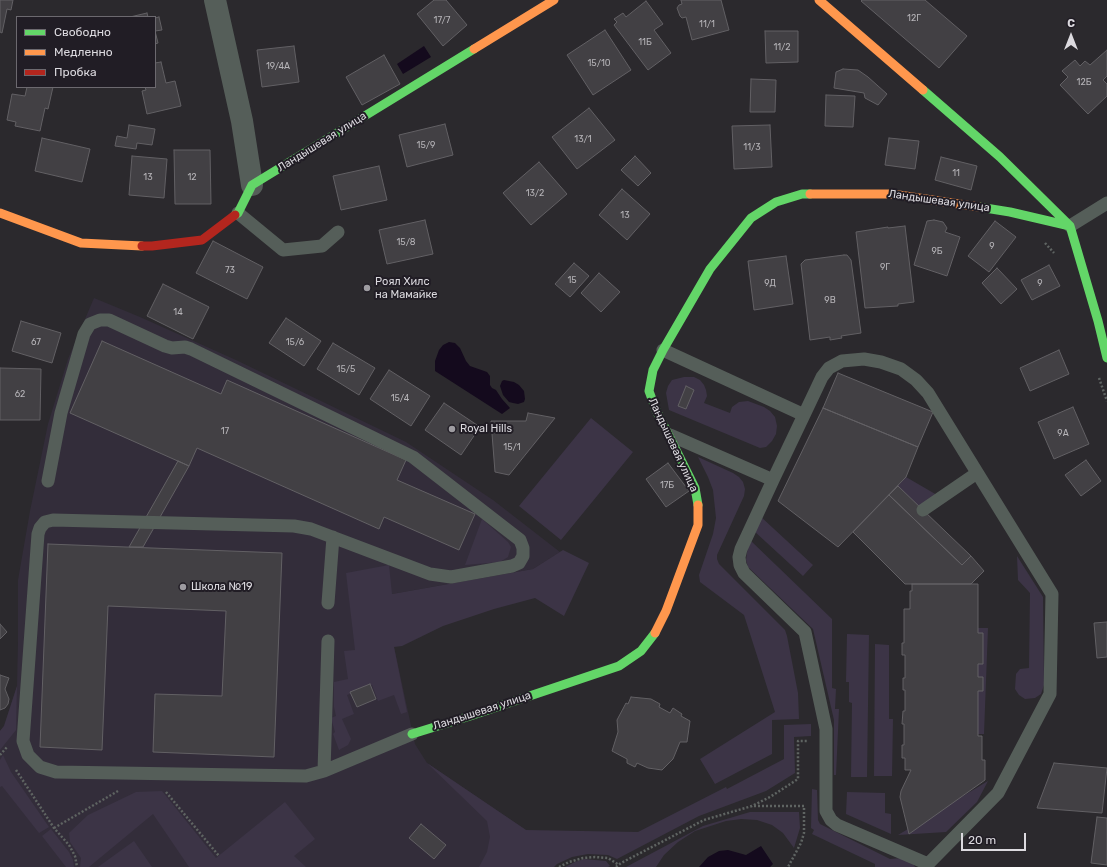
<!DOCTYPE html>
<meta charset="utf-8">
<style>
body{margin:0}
#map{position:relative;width:1107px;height:867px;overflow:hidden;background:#2b292d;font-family:Rubik,sans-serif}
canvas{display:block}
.legend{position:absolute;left:16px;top:16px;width:140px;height:72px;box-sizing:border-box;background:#211d25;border:1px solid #6c696f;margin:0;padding:5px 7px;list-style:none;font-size:12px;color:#dcdadf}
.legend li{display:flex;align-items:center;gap:8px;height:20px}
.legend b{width:20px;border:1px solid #6c696f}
.north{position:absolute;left:1051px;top:16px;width:40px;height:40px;-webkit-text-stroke:3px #211d25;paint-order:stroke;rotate:0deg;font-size:11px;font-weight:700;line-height:16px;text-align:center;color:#dcdadf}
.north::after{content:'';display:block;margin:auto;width:14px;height:18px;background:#dcdadf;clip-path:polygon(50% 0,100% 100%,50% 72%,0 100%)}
.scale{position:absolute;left:961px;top:833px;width:65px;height:18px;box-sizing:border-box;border:2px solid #dcdadf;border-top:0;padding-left:5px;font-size:12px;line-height:14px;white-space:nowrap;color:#dcdadf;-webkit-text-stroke:3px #211d25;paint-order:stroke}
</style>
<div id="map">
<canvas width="1107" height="867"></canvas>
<ul class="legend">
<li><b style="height:5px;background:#63d668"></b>Свободно</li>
<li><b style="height:5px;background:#ff974d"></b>Медленно</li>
<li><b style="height:5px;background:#b3261e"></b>Пробка</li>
</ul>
<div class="north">С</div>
<div class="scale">20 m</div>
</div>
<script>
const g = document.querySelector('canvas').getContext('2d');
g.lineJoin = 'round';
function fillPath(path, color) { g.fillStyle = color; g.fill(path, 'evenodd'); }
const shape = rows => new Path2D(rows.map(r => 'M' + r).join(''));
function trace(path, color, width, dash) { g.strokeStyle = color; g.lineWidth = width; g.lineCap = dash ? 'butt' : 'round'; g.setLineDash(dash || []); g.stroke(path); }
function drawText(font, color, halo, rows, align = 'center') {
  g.font = font + ' Rubik,sans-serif'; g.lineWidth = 4; g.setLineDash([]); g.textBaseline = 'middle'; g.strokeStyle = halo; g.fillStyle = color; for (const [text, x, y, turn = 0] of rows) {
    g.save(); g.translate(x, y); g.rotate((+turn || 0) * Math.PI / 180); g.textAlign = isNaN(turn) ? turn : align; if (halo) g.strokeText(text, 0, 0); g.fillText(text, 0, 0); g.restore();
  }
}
fillPath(shape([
 [94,298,140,317,236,360,406,442,493,500,560,552,533,569,392,594,394,647,415,744,427,763,526,830,517,867,0,867,0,731,4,726,17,686,18,642,18,580,30,511,48,424,68,359]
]), '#332d3a');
fillPath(shape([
 [684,377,694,377,700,380,704,385,706,390,707,396,704,403,730,413,732,407,739,402,748,401,764,407,770,411,775,417,777,426,776,434,772,441,766,447,760,448,669,410,666,393,668,386,672,380],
 [591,418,633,452,561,540,519,506],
 [698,457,733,473,739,477,743,482,745,489,744,496,717,555,717,559,719,564,785,630,787,636,798,693,799,719,772,720,772,754,715,784,700,759,775,712,744,615,700,582,699,575,713,534,716,518,713,490,708,477],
 [906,477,937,495,915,511,893,491],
 [760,516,813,565,803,576,754,531],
 [482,519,508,542,511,547,508,557,500,562,465,565],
 [750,540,832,619,832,688,836,689,835,709,839,709,836,775,834,775,834,720,813,629,748,567,746,560,748,545],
 [563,550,589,563,564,616,535,598,494,609,443,626,402,646,394,647,407,712,401,714,394,695,378,701,372,685,347,695,354,714,342,719,351,739,348,745,339,750,333,734,335,732,331,718,336,716,334,707,334,682,348,679,344,651,355,650,346,573,389,565,392,594,533,569],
 [1017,556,1043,597,1044,685,1041,694,1035,698,1025,699,1019,695,1015,689,1016,674,1020,669,1029,668,1030,593,1018,580],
 [978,628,988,628,984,734,973,734],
 [847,634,869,635,867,777,851,777,852,703,849,702,849,682,846,682],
 [875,644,889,645,889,719,893,719,892,776,874,776],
 [17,686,16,730,0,750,0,731,4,726],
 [811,724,811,736,794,737,795,773,766,791,699,816,617,859,608,855,588,854,572,857,557,864,554,867,479,867,487,852,490,837,487,821,427,763,526,830,638,832,726,787,727,789,784,759,784,725],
 [3,755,11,772,49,827,39,833,2,786,0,787,0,760],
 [988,781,977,802,946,832,898,835],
 [812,789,817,790,818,820,820,824,890,859,901,858,912,862,915,867,875,867,875,864,812,834,814,830,811,828],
 [162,791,216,858,285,802,315,839,294,856,306,867,189,867,153,814,89,867,80,867,81,858,70,842,69,833,88,815,136,792],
 [847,792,885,793,885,813,891,814,891,834,846,814],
 [750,812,799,812,800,828,794,848,783,833,772,825,757,820,741,819,726,821,695,831,678,842,664,855,656,867,626,867,703,826],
 [51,829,69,852,73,860,74,867,66,867,42,836],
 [134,841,152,867,98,867],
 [584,859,606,861,610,866,608,867,565,867,575,862]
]), '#3c3446');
fillPath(shape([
 [424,46,431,57,403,74,397,64],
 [449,342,455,343,460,348,466,361,470,366,487,372,490,376,490,385,492,388,496,390,502,399,510,408,502,414,435,371,435,361,439,350,443,345],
 [504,380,514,382,519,385,524,391,525,399,524,402,518,404,513,403,509,402,503,395,500,386,502,381],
 [761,846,773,864,770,867,699,867,708,857,719,851,728,850,746,855]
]), '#140a1d');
const building = shape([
 [0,0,13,0,11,10,7,9,2,33,0,32,0,0],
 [434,0,446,0,467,25,443,46,417,14,434,0],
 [681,0,721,0,729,30,692,40,686,17,682,18,680,16,677,8,679,5,682,4,681,0],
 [862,0,925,0,967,36,939,68,861,1,862,0],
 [646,1,663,24,654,30,671,53,648,70,614,25,617,22,614,19,623,13,626,17,646,1],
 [147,13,148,17,130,17,147,13],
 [159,17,162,30,155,31,158,43,155,44,155,18,159,17],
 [605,30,631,70,593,95,567,55,605,30],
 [765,31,798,31,798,62,766,63,765,31],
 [294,46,299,82,262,87,257,50,294,46],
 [1107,50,1107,76,1103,80,1107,84,1107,96,1088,114,1060,85,1068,77,1062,71,1075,60,1080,66,1085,61,1090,65,1107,50],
 [384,55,400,84,362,105,346,77,384,55],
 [161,62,166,83,175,81,181,106,147,114,142,91,146,90,145,87,155,87,155,63,161,62],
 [843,69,858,70,868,77,887,94,878,105,865,98,864,93,834,88,836,72,843,69],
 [751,79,776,80,775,112,750,112,751,79],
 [27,87,53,87,48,109,45,108,40,131,15,126,16,122,7,120,12,94,25,96,27,87],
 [826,95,855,96,853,127,825,126,826,95],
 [589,108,615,140,577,169,552,137,589,108],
 [445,124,453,155,407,167,399,135,445,124],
 [129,125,155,129,152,145,137,143,136,149,115,146,117,136,127,138,129,125],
 [770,125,772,167,734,169,732,126,770,125],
 [42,138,90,149,82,182,35,171,42,138],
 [889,138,919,141,915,169,885,165,889,138],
 [174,150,210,150,211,204,175,204,174,150],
 [132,156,167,159,164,198,129,195,132,156],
 [635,156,651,173,638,186,621,170,635,156],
 [941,157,977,166,971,190,935,180,941,157],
 [539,162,567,194,531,225,503,193,539,162],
 [379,166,387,200,341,210,333,176,379,166],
 [622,189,650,214,627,240,599,215,622,189],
 [425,220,433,254,387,264,379,230,425,220],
 [934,220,943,222,947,228,945,232,960,237,947,276,914,265,927,221,934,220],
 [995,221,1016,237,989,272,968,256,995,221],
 [905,226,914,302,898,304,898,306,865,308,856,232,888,227,888,228,905,226],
 [213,241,263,267,247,299,196,273,213,241],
 [844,255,847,255,851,260,861,333,841,336,842,338,830,340,830,337,810,340,801,264,805,260,844,255],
 [786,256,793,304,754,310,748,261,786,256],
 [574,263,589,276,570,297,555,284,574,263],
 [1049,265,1060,286,1032,300,1021,280,1049,265],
 [997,268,1017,289,1001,304,982,283,997,268],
 [599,273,620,292,601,312,581,293,599,273],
 [163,284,209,307,193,339,147,316,163,284],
 [286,318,321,341,304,366,269,343,286,318],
 [21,321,61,333,52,363,12,351,21,321],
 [102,341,221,394,227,380,406,460,397,480,475,514,459,550,384,517,379,529,197,448,189,466,70,413,102,341],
 [333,343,375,368,359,395,317,369,333,343],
 [1059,350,1069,374,1030,391,1020,368,1059,350],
 [0,368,41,369,40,420,0,420,0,368],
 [389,370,430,396,411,426,370,399,389,370],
 [838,373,933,412,918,447,823,408,838,373],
 [686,386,694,390,686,409,678,406,686,386],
 [444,403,480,427,461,455,425,430,444,403],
 [1073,407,1089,444,1054,459,1038,422,1073,407],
 [823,408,918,447,906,477,838,547,778,501,823,408],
 [528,413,555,418,509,475,495,472,491,421,526,421,528,413],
 [1086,460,1101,481,1081,496,1065,475,1086,460],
 [178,461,189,466,143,547,129,547,178,461],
 [668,463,689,491,666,507,646,479,668,463],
 [898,486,923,510,971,556,962,565,889,495,898,486],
 [889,495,962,565,971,556,984,571,971,584,905,584,853,532,889,495],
 [48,544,282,553,274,757,153,752,155,694,222,696,226,611,108,606,102,750,40,747,48,544],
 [912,584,978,584,978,633,983,633,983,664,978,664,978,677,983,677,983,691,978,691,978,736,982,736,982,760,985,760,985,780,909,834,900,797,901,791,911,770,905,770,905,758,902,758,902,745,904,745,904,724,902,724,903,711,905,711,905,690,903,690,903,678,905,678,905,655,902,655,902,643,904,643,904,609,910,609,910,591,912,591,912,584],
 [1107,622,1107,657,1097,658,1094,623,1107,622],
 [0,624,7,632,0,639,0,624],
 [0,675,9,678,5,689,9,699,8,704,5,708,0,710,0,675],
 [370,684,376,699,357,707,350,692,370,684],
 [631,697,651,699,660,704,659,707,670,713,673,708,682,714,681,716,690,721,687,742,680,742,673,759,662,770,648,768,637,763,635,767,627,763,627,759,612,751,618,732,617,720,626,703,628,704,631,697],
 [1054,763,1107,768,1102,813,1037,808,1054,763],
 [1097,817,1107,818,1107,865,1091,863,1097,817],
 [421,824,446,845,434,859,409,838,421,824]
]);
fillPath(building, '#424044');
trace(building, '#626064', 1);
trace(shape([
 [1045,243,1054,253],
 [1099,378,1107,401],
 [0,755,7,747],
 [16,770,54,828,69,845,75,856,77,867],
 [166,792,219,856],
 [754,806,804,806,804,833,801,843,788,867],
 [54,828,118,791],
 [559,867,569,862,583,858,595,857,608,858,619,865],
 [616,867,621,863,704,820,752,806,770,797,798,779,798,741,808,741]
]), '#5f6462', 2.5, [2, 2]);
trace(shape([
 [238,213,283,250,322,246,338,232],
 [1070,226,1107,203],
 [663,350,804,415,822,377,829,368,842,361,864,359,881,362,901,369,916,380,928,393,1052,594,1050,694,998,793,928,864,928,867],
 [670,435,773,480,741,549,739,557,740,565,744,573,805,632,826,729,826,811,831,820,837,825,928,864],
 [773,480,804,415],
 [48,481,61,413,84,334,90,324,100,320,109,320,165,346,172,348,185,347,191,349,413,457,520,540,523,548,523,556,519,563,512,566,451,577,430,574,311,529,294,526,53,520,45,522,40,528,38,534,23,741,28,755,40,767,56,772,306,776,324,771,412,734],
 [923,510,977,473],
 [328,603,333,537],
 [324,771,328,641]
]), '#555e59', 13);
trace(shape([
 [215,0,242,121,252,185]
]), '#555e59', 22);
trace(shape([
 [923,90,1000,157,1070,226,1098,321,1107,358],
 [979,207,1010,212,1070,226],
 [235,215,238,213,252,185,474,49],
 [698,505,695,488,656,410,649,391,653,370,663,350,710,269,751,218,776,202,802,194,810,194],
 [412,734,470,716,619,666,641,651,655,633]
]), '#63d668', 9);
trace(shape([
 [819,0,923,90],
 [474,49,554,0],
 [810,194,892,194,979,207],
 [0,213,81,243,142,246],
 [655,633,666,611,698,525,698,505]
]), '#ff974d', 9);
trace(shape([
 [142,246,152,246,202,240,235,215]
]), '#b3261e', 9);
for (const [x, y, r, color] of [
 [367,288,4,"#9e9ca1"],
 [452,429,4,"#9e9ca1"],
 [183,587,4,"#9e9ca1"]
]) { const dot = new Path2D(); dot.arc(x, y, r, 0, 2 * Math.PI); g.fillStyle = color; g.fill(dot); trace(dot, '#211d25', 1.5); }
drawText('9px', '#b6b4b8', null, [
 ["12Г",914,18],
 ["17/7",442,20],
 ["11/1",707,24],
 ["11Б",645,42],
 ["11/2",782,47],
 ["15/10",599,63],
 ["19/4А",278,66],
 ["12Б",1084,82],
 ["13/1",583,139],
 ["15/9",426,145],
 ["11/3",752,147],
 ["11",956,173],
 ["13",148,177],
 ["12",192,177],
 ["13/2",535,193],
 ["13",625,215],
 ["15/8",406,242],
 ["9",992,246],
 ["9Б",937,251],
 ["9Г",885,267],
 ["73",230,270],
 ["15",572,280],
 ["9Д",770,283],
 ["9",1040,283],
 ["9В",830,300],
 ["14",178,312],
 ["67",36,342],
 ["15/6",295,342],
 ["15/5",346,369],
 ["62",20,394],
 ["15/4",400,398],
 ["17",225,431],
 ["9А",1063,433],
 ["15/1",512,447],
 ["17Б",667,485]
]);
drawText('11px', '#dcdadf', '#211d25', [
 ["Ландышевая улица",322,142,-32],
 ["Ландышевая улица",939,201,8],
 ["Ландышевая улица",673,445,65],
 ["Ландышевая улица",482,711,-18]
]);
drawText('11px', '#dcdadf', '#211d25', [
 ["Роял Хилс",375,282],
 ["на Мамайке",375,295],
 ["Royal Hills",460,429],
 ["Школа №19",191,587]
], 'left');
</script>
